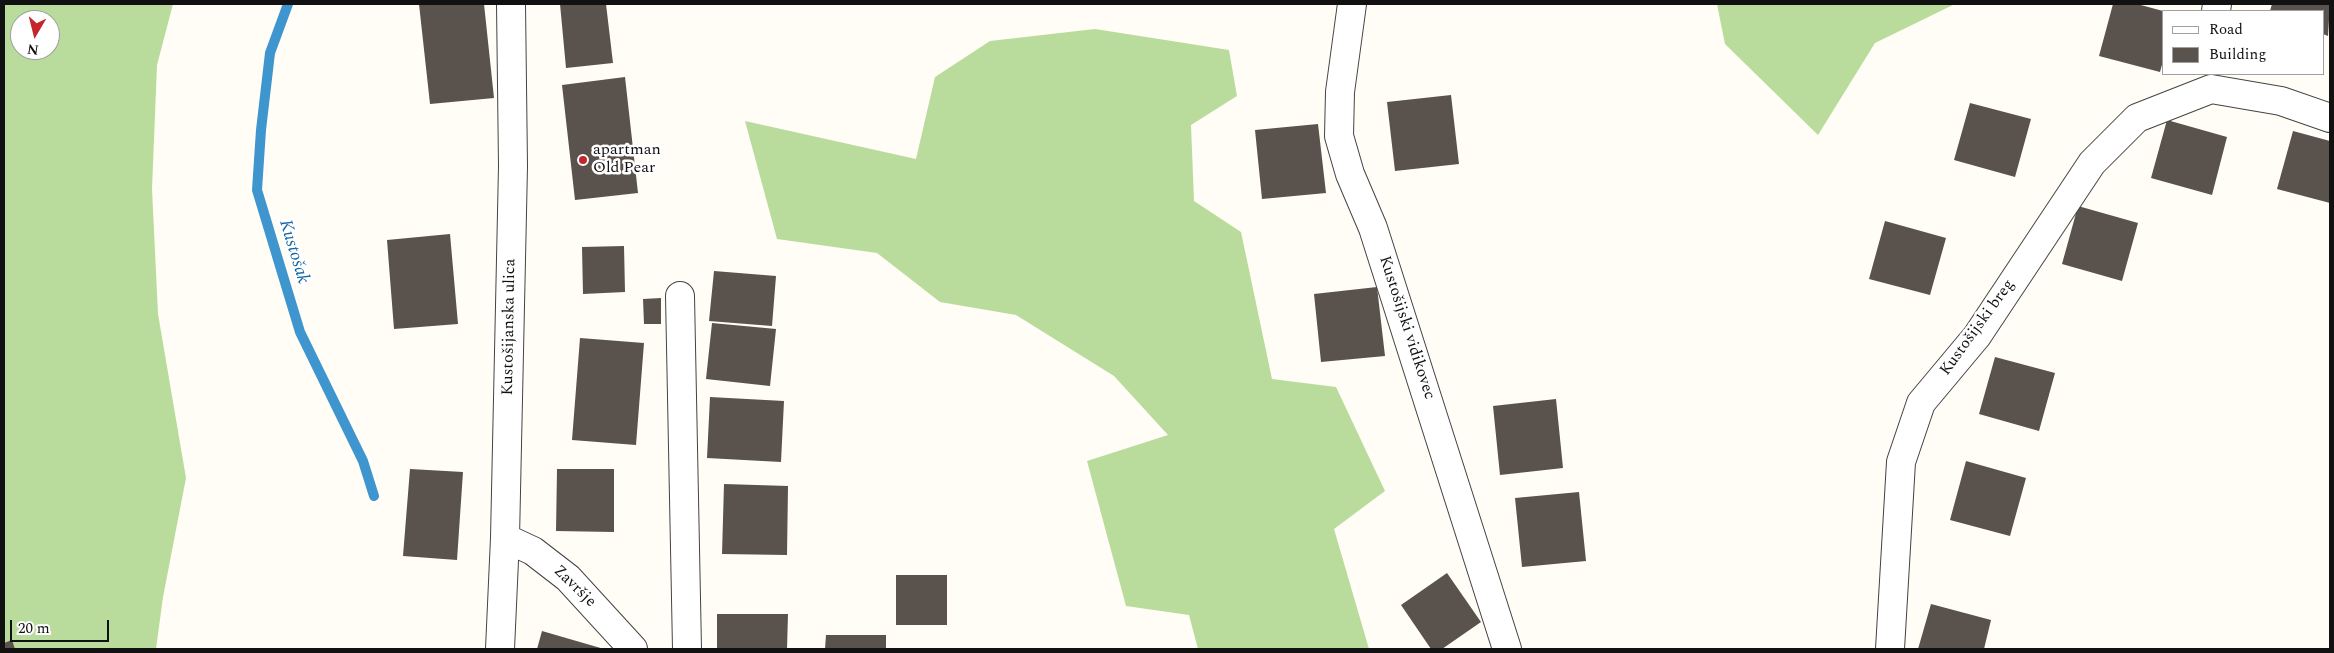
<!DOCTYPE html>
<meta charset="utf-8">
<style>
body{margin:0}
#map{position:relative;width:2334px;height:653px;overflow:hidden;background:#fffdf5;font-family:Spectral,serif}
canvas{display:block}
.frame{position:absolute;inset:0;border:5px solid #111;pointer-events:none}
.legend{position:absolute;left:2162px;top:10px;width:162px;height:65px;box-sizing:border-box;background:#fff;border:1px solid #a0a0a0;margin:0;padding:6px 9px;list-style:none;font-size:15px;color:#111}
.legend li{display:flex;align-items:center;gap:10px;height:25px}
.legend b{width:25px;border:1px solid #a0a0a0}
.north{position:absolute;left:10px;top:10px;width:50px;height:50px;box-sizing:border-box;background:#fff;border:1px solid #a0a0a0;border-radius:50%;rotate:188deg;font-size:14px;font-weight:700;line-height:20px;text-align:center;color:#111}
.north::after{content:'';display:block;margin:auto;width:18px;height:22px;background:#c4262e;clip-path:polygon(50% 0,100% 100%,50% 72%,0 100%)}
.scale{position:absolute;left:10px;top:620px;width:99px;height:22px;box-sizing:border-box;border:2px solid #111;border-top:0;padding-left:6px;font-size:15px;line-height:18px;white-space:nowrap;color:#111;-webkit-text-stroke:4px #fff;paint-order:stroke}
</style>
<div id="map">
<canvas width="2334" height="653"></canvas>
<div class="frame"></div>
<ul class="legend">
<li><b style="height:6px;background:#fff"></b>Road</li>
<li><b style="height:14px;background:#5a524d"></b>Building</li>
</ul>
<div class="north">N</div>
<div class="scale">20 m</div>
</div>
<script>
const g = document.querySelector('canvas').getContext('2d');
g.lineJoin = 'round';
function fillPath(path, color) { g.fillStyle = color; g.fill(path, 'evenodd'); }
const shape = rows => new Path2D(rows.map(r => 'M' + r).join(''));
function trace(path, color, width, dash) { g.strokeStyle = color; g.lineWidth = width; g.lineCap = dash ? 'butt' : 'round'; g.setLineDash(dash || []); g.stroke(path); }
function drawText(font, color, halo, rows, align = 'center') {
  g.font = font + ' Spectral,serif'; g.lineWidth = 5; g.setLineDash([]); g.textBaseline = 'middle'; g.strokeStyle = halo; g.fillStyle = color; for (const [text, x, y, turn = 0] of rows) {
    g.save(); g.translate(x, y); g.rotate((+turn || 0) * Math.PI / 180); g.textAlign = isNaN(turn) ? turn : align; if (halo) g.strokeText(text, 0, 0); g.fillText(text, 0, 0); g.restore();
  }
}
fillPath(shape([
 [4,4,173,4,157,65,152,189,158,314,186,478,163,597,156,649,4,649],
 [20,20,50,20,50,50,20,50],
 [1717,4,1955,4,1875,43,1818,135,1725,44],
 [1095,29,1229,50,1237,96,1191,125,1194,201,1241,232,1272,379,1336,387,1385,491,1334,529,1369,649,1198,649,1189,615,1126,606,1087,461,1168,435,1114,376,1016,315,940,302,877,253,777,239,745,121,916,159,935,77,990,41]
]), '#b9dc9c');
trace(shape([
 [288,4,270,53,261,130,257,190,300,332,363,461,374,496]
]), '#3f96cf', 10);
fillPath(shape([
 [419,4,484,4,494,98,430,104],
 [560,4,606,4,613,63,566,68],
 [2113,4,2137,4,2163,11,2163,61,2160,72,2099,56],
 [2272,4,2330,4,2328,36,2323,34,2323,11,2270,11],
 [625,77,638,193,575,200,562,85],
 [1451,95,1459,164,1395,171,1387,102],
 [1970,103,2031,119,2015,177,1954,160],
 [2167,120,2227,137,2212,195,2151,178],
 [1318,124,1326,193,1262,199,1255,130],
 [2293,131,2330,141,2330,203,2277,189],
 [2078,206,2138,223,2122,281,2062,264],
 [1885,221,1946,238,1930,295,1869,279],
 [450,234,458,324,394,329,387,240],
 [624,246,625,292,583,294,582,247],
 [714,271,776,276,772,326,709,321],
 [1377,287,1385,356,1321,362,1314,294],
 [661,298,661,324,644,324,643,299],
 [712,323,776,329,770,386,706,379],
 [580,338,644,343,636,445,572,440],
 [1995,357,2055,373,2039,431,1979,414],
 [710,397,784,401,781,462,707,458],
 [1556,399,1563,468,1500,475,1493,406],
 [1966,461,2026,478,2010,536,1950,520],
 [410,469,463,472,457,560,403,556],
 [557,469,614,469,614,532,556,531],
 [724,484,788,486,787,555,722,554],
 [1579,492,1586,561,1522,567,1515,498],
 [1447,573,1481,622,1442,649,1431,649,1401,605],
 [896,575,947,575,947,625,896,625],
 [1931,604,1991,620,1984,649,1918,649],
 [717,614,788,614,787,649,717,649],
 [542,631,604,649,537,649],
 [826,635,886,635,886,649,825,649],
 [12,640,15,649,4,649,4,643]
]), '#5a524d');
const minor = shape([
 [1352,4,1340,92,1339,136,1350,174,1373,228,1507,649],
 [2216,11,2217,4],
 [2211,89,2281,101,2330,118],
 [680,296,687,649],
 [505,538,533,551,568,578,633,649],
 [500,649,505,538,513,166,511,4],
 [1890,649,1901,462,1921,403,1977,336,2092,163,2137,118,2211,89]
]);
trace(minor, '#444', 30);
trace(minor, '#fff', 28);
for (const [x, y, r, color] of [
 [583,160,5,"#c4262e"]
]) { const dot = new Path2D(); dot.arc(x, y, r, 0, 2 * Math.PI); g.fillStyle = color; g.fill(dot); trace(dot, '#fff', 2); }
drawText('16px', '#111', '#fff', [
 ["apartman",593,151],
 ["Old Pear",593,169]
], 'left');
drawText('16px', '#111', '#fff', [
 ["Kustošijanska ulica",510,327,-89],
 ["Kustošijski vidikovec",1406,328,72],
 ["Kustošijski breg",1978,328,-54],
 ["Završje",574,587,44]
]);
drawText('italic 18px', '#1768a6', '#fff', [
 ["Kustošak",293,252,73]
]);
</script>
